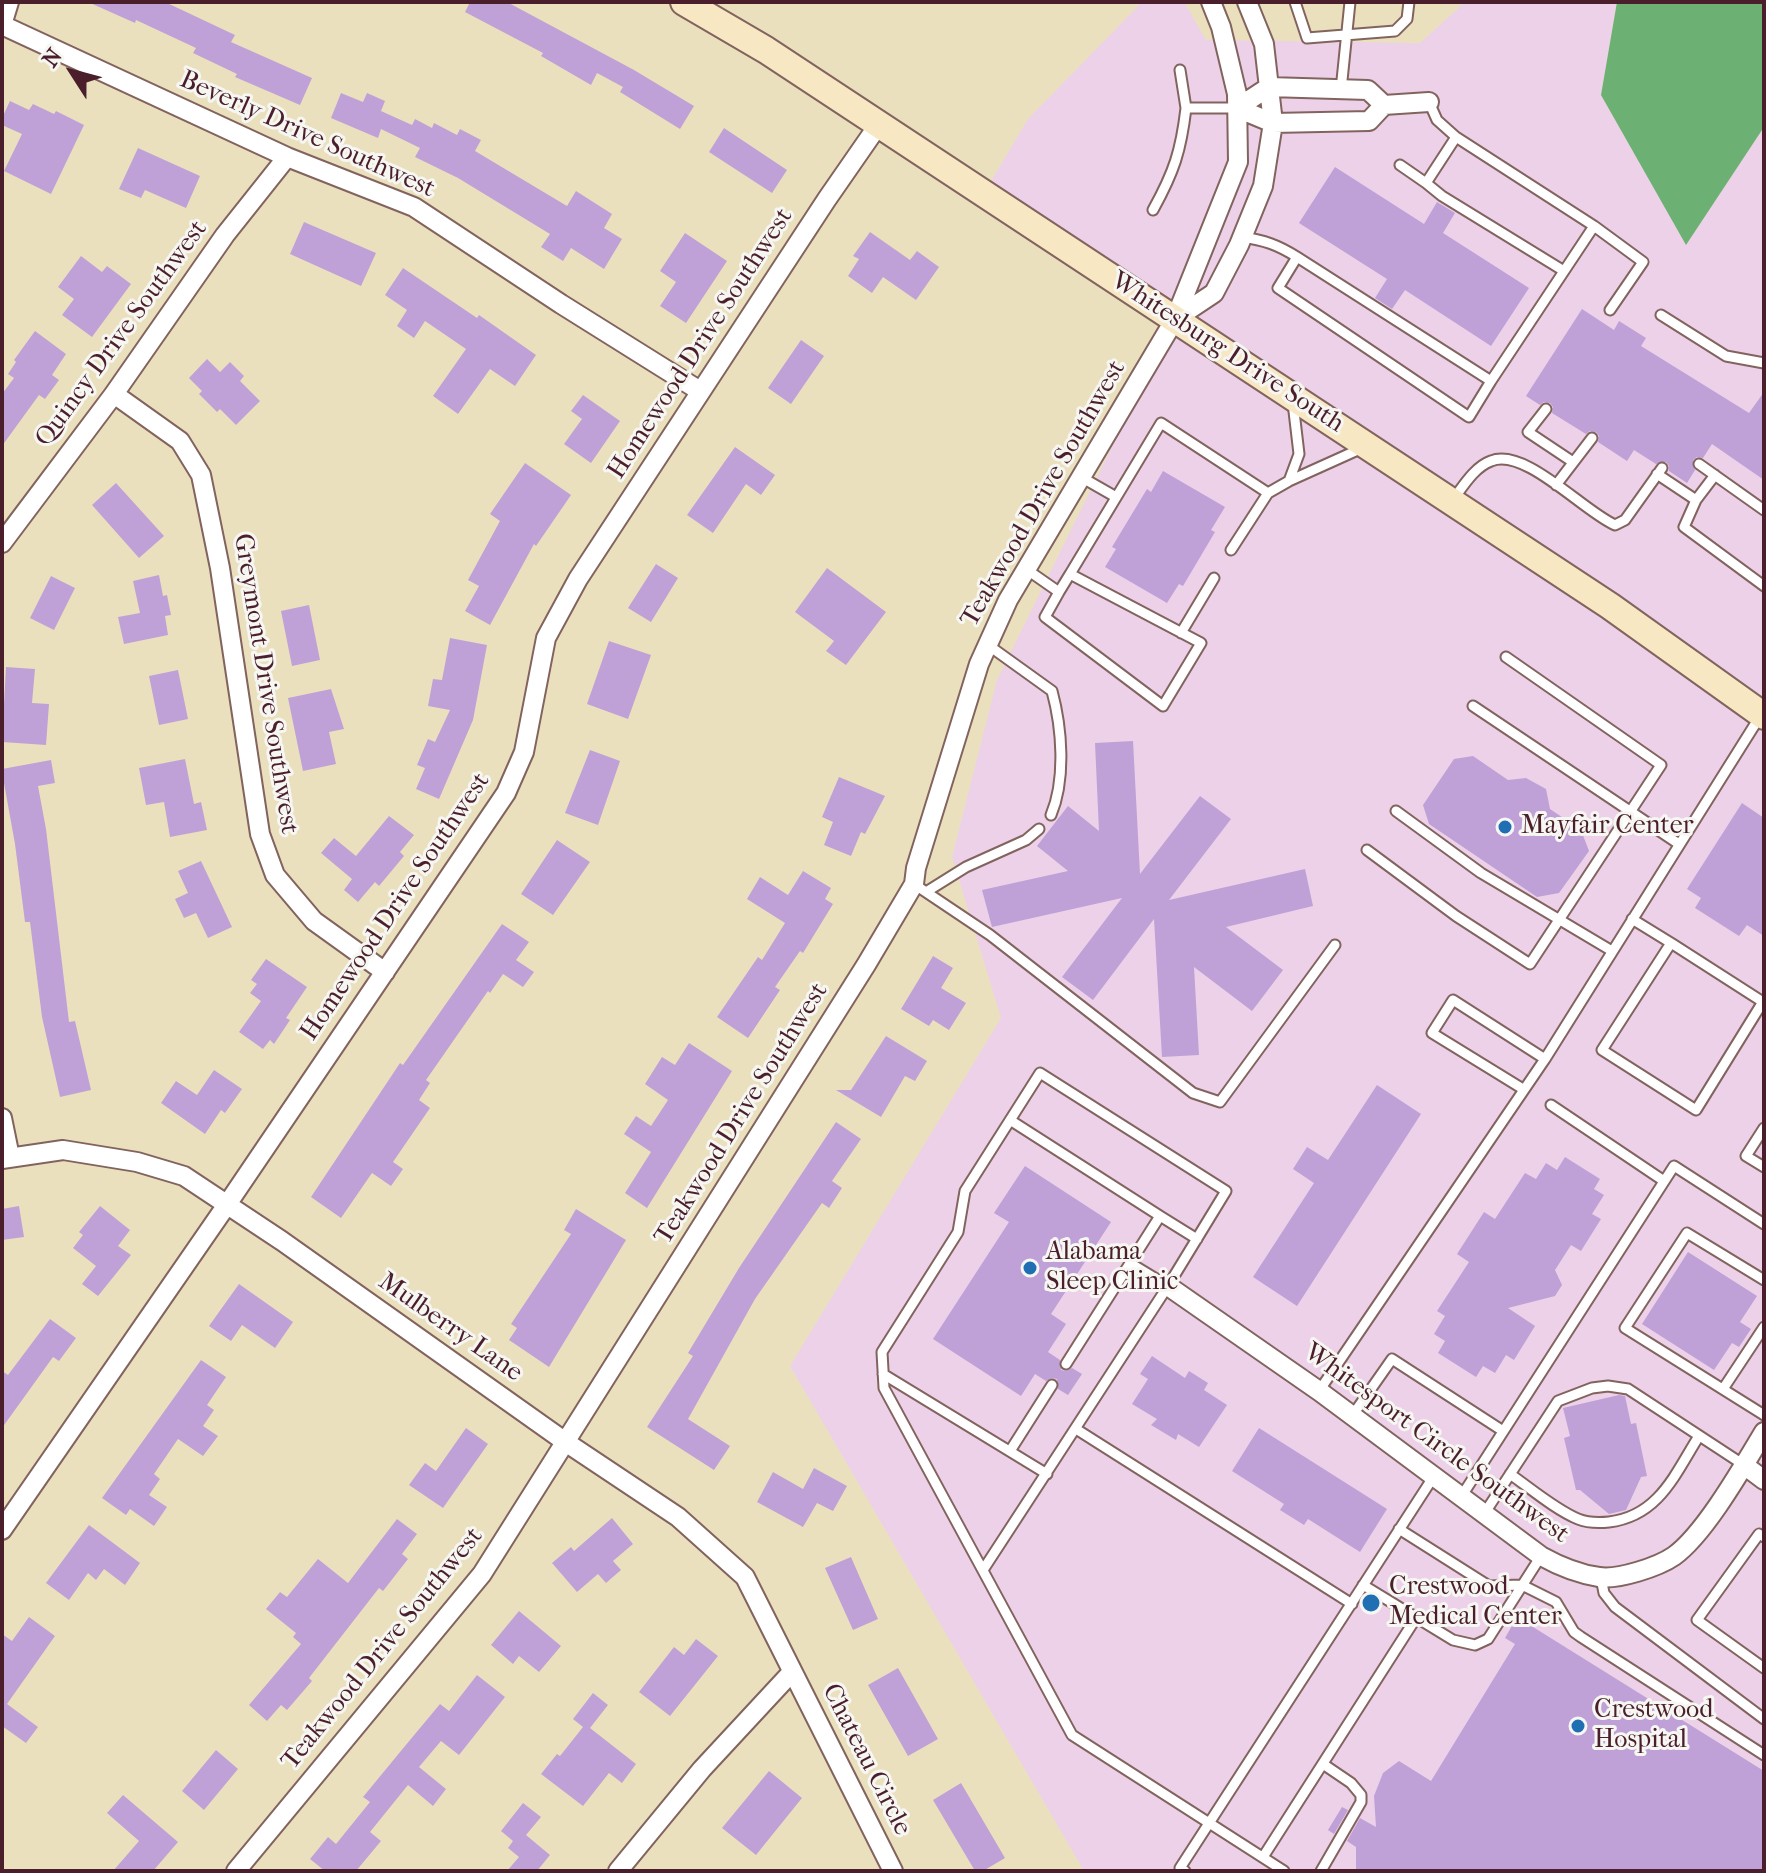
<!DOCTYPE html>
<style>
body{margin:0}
#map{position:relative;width:1766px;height:1873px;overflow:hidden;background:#ebe0be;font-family:"IM FELL French Canon",serif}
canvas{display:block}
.frame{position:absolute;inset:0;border:4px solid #4a1f2b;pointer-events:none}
.north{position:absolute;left:32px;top:32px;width:80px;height:80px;-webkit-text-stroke:6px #f6f6f2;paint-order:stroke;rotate:306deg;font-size:22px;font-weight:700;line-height:32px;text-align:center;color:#4a1f2b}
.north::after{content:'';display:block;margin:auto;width:28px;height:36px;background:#4a1f2b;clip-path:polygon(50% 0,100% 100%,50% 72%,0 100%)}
</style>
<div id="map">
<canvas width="1766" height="1873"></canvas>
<div class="frame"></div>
<div class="north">N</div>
</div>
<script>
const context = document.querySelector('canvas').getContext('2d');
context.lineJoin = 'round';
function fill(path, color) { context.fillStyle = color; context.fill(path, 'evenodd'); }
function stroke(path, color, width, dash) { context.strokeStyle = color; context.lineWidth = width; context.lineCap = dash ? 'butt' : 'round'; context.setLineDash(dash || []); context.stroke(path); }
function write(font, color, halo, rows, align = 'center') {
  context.font = font + ' "IM FELL French Canon",serif'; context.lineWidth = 6; context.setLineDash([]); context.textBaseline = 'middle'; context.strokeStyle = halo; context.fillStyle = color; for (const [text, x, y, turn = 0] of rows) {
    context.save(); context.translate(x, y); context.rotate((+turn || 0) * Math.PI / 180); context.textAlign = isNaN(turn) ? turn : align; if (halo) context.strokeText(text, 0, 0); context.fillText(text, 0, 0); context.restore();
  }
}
const built = new Path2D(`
 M1142,2H1184L1206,40L1420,43L1465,2H1617L1601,95L1686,244L1764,127V1871H1084L790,1366L1001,1018L952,857L997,680L1175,319L984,193L1028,119Z`);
const forest = new Path2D(`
 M1617,2H1764V127L1686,245L1601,95Z`);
const building = new Path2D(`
 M88,2H165L235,35L231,42L312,78L300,105L235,77L237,74L193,53L196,48L136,20L135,23Z
 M470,2H507L634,70L694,106L680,129L620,92L623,87L597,73L591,85L541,56L543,53L465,12Z
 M341,93L363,102L367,93L385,101L381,111L412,125L415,119L432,128L434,123L457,135L460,129L481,140L475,151L567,206L576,191L612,214L604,228L622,239L604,269L571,248L563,261L541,247L550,234L458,178L415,157L420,148L381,129L378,138L331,118Z
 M10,101L29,110L33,104L54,114L56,111L84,125L51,194L4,171L22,134L2,125V118Z
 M724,128L787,170L772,193L709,152Z
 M138,148L200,176L186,208L145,190L141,198L119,189Z
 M1335,167L1424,224L1437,202L1455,213L1443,233L1529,288L1491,346L1405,290L1392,309L1375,298L1387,279L1299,223Z
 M304,222L376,253L361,286L290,254Z
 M870,232L910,260L917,251L939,267L916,300L883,277L872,293L848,276L859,259L853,256Z
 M685,233L727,261L686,323L660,306L676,282L660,271Z
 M81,256L102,272L107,266L131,284L92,337L62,315L74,299L58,287Z
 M403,268L477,318L479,315L536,355L515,386L490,369L458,414L433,396L466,349L425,321L414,338L397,326L407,310L385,295Z
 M1582,309L1614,330L1619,321L1646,338L1641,346L1749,413L1764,392V480L1712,444L1703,458L1697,457L1693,460L1695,470L1687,483L1669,471V466L1666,462L1656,464L1634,450L1627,461L1598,442L1599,436L1596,432L1590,431L1586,434L1552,413L1553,407L1550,403L1544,402L1540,405L1526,396Z
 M35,331L66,354L52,375L59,380L45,399L39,395L2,446V394L14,378L8,374L16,362L14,360Z
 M801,340L824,356L791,404L768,388Z
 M207,359L220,372L230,362L244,376L240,381L260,401L236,425L220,409L217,412L199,394L202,391L189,378Z
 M583,395L620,421L591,463L564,444L582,419L571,411Z
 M735,447L775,475L761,495L746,484L713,533L687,515Z
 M525,463L571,495L536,546L534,544L490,625L465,611L479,586L468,580L500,521L490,514Z
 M1163,471L1225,507L1211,530L1215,532L1183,586L1179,584L1167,603L1105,567L1116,549L1112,547L1147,489L1151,492Z
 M116,483L164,536L139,558L92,505Z
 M656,564L678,578L651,622L628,608Z
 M827,568L886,612L846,665L826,651L834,641L795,612Z
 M159,575L163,596L167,595L171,615L165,616L168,635L124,644L118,617L140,613L133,581Z
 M51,576L75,588L54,630L30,618Z
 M309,605L320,660L292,666L281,611Z
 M450,638L487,645L473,720L439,799L416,789L425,768L417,765L428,739L435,742L450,710L428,706L433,679L442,680Z
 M609,641L651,655L628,719L587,704Z
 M6,667L35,669L32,703L49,704L46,745L2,742Z
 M178,670L188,719L159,725L149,676Z
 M331,689L344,729L329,732L336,764L303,771L288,698Z
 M1133,741L1140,874L1200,796L1231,819L1169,900L1305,869L1313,906L1226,927L1283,970L1252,1011L1194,967L1199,1055L1162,1057L1154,919L1093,1000L1062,977L1122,898L992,927L982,890L1068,871L1037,846L1068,806L1099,831L1095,743Z
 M590,750L620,761L598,825L565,813Z
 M1473,756L1508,780L1526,778L1546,789L1550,809L1581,830L1589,851L1559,893L1537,897L1429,824L1423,805L1454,759Z
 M185,759L194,804L201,802L207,830L170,837L164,802L146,805L139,768Z
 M51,760L55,783L38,786L46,829L69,1022L75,1021L91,1090L60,1097L42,1017L30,922H25L15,844L2,772V769Z
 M839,777L885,796L865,834L861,832L851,856L824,845L833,822L822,817Z
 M1742,803L1764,818V936L1747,925L1739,936L1695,908L1701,898L1687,889Z
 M389,816L414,835L400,852L404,856L379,886L375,882L358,902L344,890L352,879L321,853L334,838L356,856Z
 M557,840L590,862L553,915L521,894Z
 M201,861L232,927L208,938L196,913L184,918L175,899L188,893L178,871Z
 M803,871L831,888L825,899L833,904L803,953L800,951L775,987L780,990L748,1038L717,1017L758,957L762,960L785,923L747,899L760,877L788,895Z
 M502,924L529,942L516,960L534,972L523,987L503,974L490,993L488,991L426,1080L430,1083L419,1100L430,1108L393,1162L403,1169L391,1186L372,1173L341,1218L311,1197L400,1063L403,1065Z
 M933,956L953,968L941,988L966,1003L949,1030L933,1020L929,1026L901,1009Z
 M266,959L307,987L286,1018L290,1020L274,1044L270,1040L263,1049L239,1032L261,1001L250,993L257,984L251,980Z
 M886,1036L927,1061L915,1081L905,1076L881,1117L836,1090H851Z
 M689,1043L732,1071L647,1208L625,1193L651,1152L624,1134L636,1116L651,1126L668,1100L645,1084L662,1057L675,1065Z
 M214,1070L242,1089L225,1113L221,1110L205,1134L161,1103L176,1081L197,1095Z
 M1377,1085L1421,1114L1297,1306L1253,1277L1314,1183L1293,1169L1307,1147L1328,1160Z
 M836,1122L861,1139L832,1181L842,1188L829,1208L822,1203L755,1299L688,1419L730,1446L714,1470L647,1427L693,1356L688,1353L739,1268Z
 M1565,1157L1600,1179L1594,1189L1604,1195L1592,1214L1601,1219L1581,1251L1571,1245L1555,1270L1562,1285L1555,1296L1508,1308L1535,1326L1514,1360L1506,1355L1495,1373L1483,1366L1476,1377L1438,1353L1445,1341L1434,1334L1445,1316L1437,1311L1469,1262L1457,1254L1484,1212L1495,1219L1525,1173L1536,1179L1546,1163L1557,1170Z
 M1025,1166L1111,1222L1051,1314L1066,1324L1048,1352L1060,1360L1061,1370L1066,1371L1072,1368L1082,1374L1068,1395L1058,1389L1057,1379L1052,1378L1046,1381L1035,1374L1021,1396L933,1339L1009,1222L994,1213Z
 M19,1206L24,1237L2,1240V1209Z
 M100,1206L130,1230L118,1246L131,1255L98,1296L82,1284L96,1266L73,1248L83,1235L79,1232Z
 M576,1209L626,1240L549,1367L509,1340L517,1328L511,1324L571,1234L564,1230Z
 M1688,1252L1757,1296L1740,1322L1751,1329L1739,1347L1732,1343L1714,1370L1642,1324Z
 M239,1284L293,1322L275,1348L242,1325L231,1341L209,1326Z
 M50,1319L76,1338L59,1361L53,1357L2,1428V1371L8,1375Z
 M1152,1356L1185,1378L1189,1371L1208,1383L1204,1390L1227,1405L1199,1447L1178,1434L1176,1440L1151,1425L1157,1419L1132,1404L1148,1379L1140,1374Z
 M201,1360L226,1377L207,1405L214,1410L203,1426L218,1436L203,1456L178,1439L154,1474L160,1479L149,1495L167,1507L154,1526L130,1509L126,1515L102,1498Z
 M1619,1395L1625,1396L1631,1424L1636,1423L1647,1476L1641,1477L1626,1510L1609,1514L1580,1490H1576L1564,1438L1570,1436L1563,1408Z
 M466,1428L488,1444L443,1508L409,1485L425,1463L436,1471Z
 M1259,1428L1387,1509L1360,1552L1308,1519L1304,1525L1280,1510L1284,1504L1232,1471Z
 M814,1468L847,1486L833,1511L817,1503L803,1527L757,1502L773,1472L803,1489Z
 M612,1518L633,1544L613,1561L621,1570L606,1583L598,1574L577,1592L552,1563L571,1547L574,1551Z
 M397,1519L417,1534L402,1554L408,1559L383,1591L379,1588L309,1678L312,1681L287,1710L281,1705L267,1721L249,1705L301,1644L293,1637L296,1633L266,1609L280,1592L287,1597L318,1559L348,1583Z
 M89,1525L140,1563L125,1585L104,1569L96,1580L88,1573L69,1600L46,1583Z
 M851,1557L878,1619L853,1630L825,1568Z
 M519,1611L561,1646L539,1672L519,1656L513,1664L491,1645Z
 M29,1617L55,1636L7,1704L38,1727L26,1743L2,1726V1634L12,1641Z
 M1517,1617L1764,1771V1871H1356V1847L1347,1841L1360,1818L1376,1827L1374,1796L1383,1773L1399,1761L1431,1781L1515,1644L1505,1638Z
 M696,1639L718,1656L670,1716L639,1692L674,1647L684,1655Z
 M898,1668L938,1739L908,1756L868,1685Z
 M477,1675L505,1697L459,1755L441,1741L419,1767L446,1789L433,1806L408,1785L370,1832L381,1841L356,1871H325L310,1859L328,1837L336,1844L370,1802L363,1797L405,1746L440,1704L449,1711Z
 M593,1693L608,1705L590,1728L636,1764L622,1783L609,1773L583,1806L541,1774L557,1754L560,1756L583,1727L573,1719Z
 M216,1750L238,1769L204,1810L182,1791Z
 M769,1771L802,1798L756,1855L722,1828Z
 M961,1783L1005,1858L983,1871H975L933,1800Z
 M123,1795L178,1842L153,1871H113L139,1841L107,1813Z
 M523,1803L541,1817L526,1835L550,1855L537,1871H507L519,1857L508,1848L513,1841L501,1831Z
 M1342,1807L1348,1810L1334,1834L1328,1830Z`);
const lane = new Path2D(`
 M1295,2L1307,38L1395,31L1407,19L1409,2
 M1180,70L1186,108
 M1341,90L1350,2
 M1429,102L1437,120L1456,137L1594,226L1491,381
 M1456,137L1426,183L1442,196L1564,271
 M1400,165L1426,183
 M1153,210C1174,172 1181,151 1186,108H1237
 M1594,226L1643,262L1610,310
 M1242,237C1264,240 1278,245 1297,257L1491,381L1469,417L1278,288L1297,257
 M1661,315L1726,356L1764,363
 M1546,409L1528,432L1573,462
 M1699,464L1764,510
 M1657,474L1696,500L1715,475
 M1081,477L1116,497
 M1289,481L1299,454L1293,403
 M1556,485L1592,438
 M1696,500L1684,527L1764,586
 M1452,501C1462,488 1474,467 1491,461C1525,447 1583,511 1615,525L1625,520L1662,468
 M1231,550L1268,493L1289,481L1360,449
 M1026,569L1059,592L1045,617L1163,706L1201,643L1070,574L1059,592
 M1070,574L1161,423L1268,493
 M1181,633L1214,578
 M988,645L1052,691C1062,728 1066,779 1051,815
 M1473,706L1679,844
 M1396,811L1481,873L1612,951
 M1367,850L1456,916L1530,964L1661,765L1506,657
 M914,884L990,935L1193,1093L1220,1102L1335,945
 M926,892L966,867L1026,840L1039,829
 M1632,919L1671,943L1602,1050L1696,1110L1764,1000
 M1671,943L1763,1002
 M1523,1089L1432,1033L1453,1000L1545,1059
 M1551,1105L1664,1181
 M1010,1120L1160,1216L1066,1364
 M1764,1128L1746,1156L1764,1167
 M1160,1216L1197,1239
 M1130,1263L1168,1286
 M1764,1280L1687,1233L1625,1328L1764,1415
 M883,1374L1047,1474
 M1723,1389L1764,1327
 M1319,1391L1545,1059L1759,718
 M1352,1416L1392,1359L1503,1431
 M1076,1429L1352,1604
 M1010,1451L1052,1385
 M1510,1474C1530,1488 1556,1510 1578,1519C1588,1523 1599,1523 1609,1522C1659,1516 1675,1474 1699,1436
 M1461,1497L1674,1166L1764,1224
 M1484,1514L1558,1401L1592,1388L1608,1386L1628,1389L1744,1465
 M1399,1529L1489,1586L1522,1585L1556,1602L1574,1632L1581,1637L1764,1755
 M1764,1537L1759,1534L1697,1620L1764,1668
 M983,1570L1168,1286L1226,1191L1040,1073L965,1191L958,1232L882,1352L884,1388L1072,1735L1284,1871
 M1601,1578L1604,1593L1615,1607L1764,1719
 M1363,1585L1453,1640L1475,1645L1488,1639L1541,1556
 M1263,1857L1416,1618
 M1185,1871L1180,1868L1434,1476
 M1321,1871L1361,1802V1795L1351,1783L1323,1764`);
const street = new Path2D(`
 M2,25L287,157L414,207L561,304L700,391
 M2,25L9,2
 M1269,87L1368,90L1384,105L1369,121L1273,123L1237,108Z
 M1384,105L1429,102
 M1175,319L1214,293L1239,245L1263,186L1273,123L1264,44L1247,2
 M114,394L180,441L201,475L220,568L260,834L275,875L314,921L385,972
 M2,543L114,394L225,235L287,157
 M2,1118L10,1157
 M2,1159L63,1150L137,1162L184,1176L282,1241L567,1443L678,1517L745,1577L893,1871
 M1168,1286L1319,1391L1541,1556C1559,1566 1578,1574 1599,1577C1618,1580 1658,1567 1674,1556C1705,1534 1744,1465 1764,1432
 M1744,1465L1764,1480
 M2,1530L226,1206L506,793L524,752L546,638L578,579L827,199L879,124
 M236,1871L482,1574L866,965L914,884L916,868L979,664L1008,600L1175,319L1238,162L1237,94L1221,27L1211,2
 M618,1871L702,1769L792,1672`);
const secondary = new Path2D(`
 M684,2L766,50L1610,606L1764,716`);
const markers = [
 [1505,827,8,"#1f6fb2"],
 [1030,1268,8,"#1f6fb2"],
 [1371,1603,10,"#1f6fb2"],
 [1578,1726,8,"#1f6fb2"]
];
const streetNames = [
 ["Beverly Drive Southwest",307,135,24],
 ["Quincy Drive Southwest",122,334,-54],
 ["Homewood Drive Southwest",701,344,-57],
 ["Whitesburg Drive South",1227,353,33],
 ["Teakwood Drive Southwest",1044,494,-60],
 ["Greymont Drive Southwest",265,684,81],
 ["Homewood Drive Southwest",396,907,-56],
 ["Teakwood Drive Southwest",742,1114,-58],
 ["Mulberry Lane",450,1328,35],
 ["Whitesport Circle Southwest",1436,1444,36],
 ["Teakwood Drive Southwest",383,1649,-51],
 ["Chateau Circle",866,1760,63]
];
const poiNames = [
 ["Mayfair Center",1521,827],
 ["Alabama",1046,1253],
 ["Sleep Clinic",1046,1283],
 ["Crestwood",1389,1588],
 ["Medical Center",1389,1618],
 ["Crestwood",1594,1711],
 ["Hospital",1594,1741]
];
fill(built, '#ecd1e9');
fill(forest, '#6db073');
fill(building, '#bfa1d7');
stroke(lane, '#82635e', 13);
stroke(street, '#82635e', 22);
stroke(secondary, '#82635e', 30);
stroke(lane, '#fff', 9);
stroke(street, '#fff', 18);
stroke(secondary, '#f8e7c3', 26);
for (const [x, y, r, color] of markers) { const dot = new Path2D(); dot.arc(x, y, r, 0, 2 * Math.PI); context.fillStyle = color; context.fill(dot); stroke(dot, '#f6f6f2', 3); }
write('26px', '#4a1f2b', '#f6f6f2', streetNames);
write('26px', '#4a1f2b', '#f6f6f2', poiNames, 'left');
</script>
